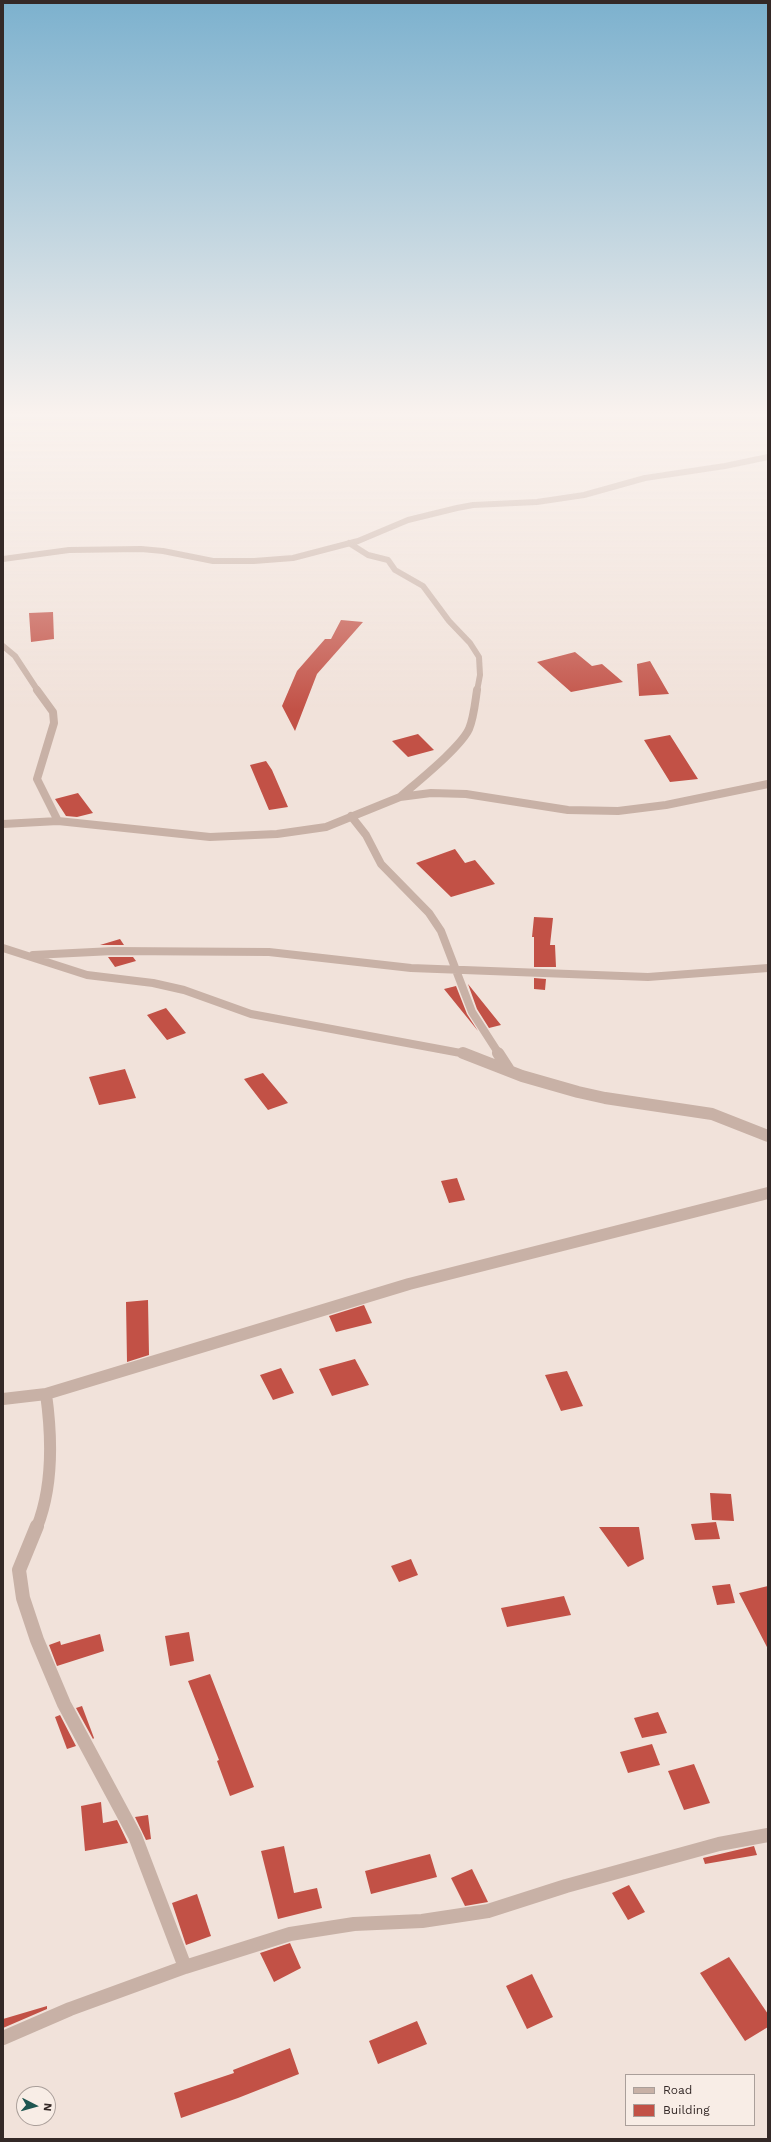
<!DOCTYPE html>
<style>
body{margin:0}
#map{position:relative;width:771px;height:2142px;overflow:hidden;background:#f1e2da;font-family:"Work Sans",sans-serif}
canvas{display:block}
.frame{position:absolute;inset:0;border:4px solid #342927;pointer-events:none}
.legend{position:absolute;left:625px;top:2074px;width:130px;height:52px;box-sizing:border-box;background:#f8ede6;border:1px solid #aa9f9a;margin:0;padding:5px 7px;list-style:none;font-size:12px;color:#342927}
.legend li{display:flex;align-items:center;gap:8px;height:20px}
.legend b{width:20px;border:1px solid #aa9f9a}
.north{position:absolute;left:16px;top:2086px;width:40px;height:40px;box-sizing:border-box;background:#f8ede6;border:1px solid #aa9f9a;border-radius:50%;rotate:96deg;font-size:11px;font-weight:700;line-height:16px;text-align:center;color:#342927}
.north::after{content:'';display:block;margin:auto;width:14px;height:18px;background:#1e5550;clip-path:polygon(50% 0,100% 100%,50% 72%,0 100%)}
</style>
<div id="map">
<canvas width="771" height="2142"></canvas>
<div class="frame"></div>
<ul class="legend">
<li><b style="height:5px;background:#c8b1a6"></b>Road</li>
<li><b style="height:11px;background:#c25146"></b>Building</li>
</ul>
<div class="north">N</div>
</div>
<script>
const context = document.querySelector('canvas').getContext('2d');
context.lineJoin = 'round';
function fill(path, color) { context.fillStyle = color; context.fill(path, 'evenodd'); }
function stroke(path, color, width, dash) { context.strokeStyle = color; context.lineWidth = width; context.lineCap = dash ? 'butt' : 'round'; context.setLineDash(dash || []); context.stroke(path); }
const building = new Path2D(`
 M53,612L54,639L31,642L29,613Z
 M341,620L363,622L317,674L295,731L282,706L297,671L325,639H331Z
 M575,652L592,666L602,664L623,682L571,692L537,662Z
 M650,661L669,694L639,696L637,664Z
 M418,734L434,750L408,757L392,741Z
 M670,735L698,779L670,782L644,740Z
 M266,761L272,770L288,807L269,810L250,765Z
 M78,793L93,813L77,817L66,816L55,799Z
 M455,849L465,863L475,860L495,884L451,897L416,863Z
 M534,917L553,918L550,945H555L556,967H534V937H532Z
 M120,939L124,945H100Z
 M108,957H133L136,961L115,967Z
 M534,978L546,979L545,990L534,989Z
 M468,984L501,1025L489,1028L477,1009Z
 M456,986L467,1014L478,1031L444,989Z
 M166,1008L186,1033L167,1040L147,1015Z
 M125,1069L136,1098L99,1105L89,1077Z
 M263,1073L288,1103L268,1110L244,1079Z
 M457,1178L465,1200L449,1203L441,1181Z
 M148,1300L149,1355L127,1362L126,1302Z
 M364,1305L372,1323L336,1332L329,1316Z
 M355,1359L369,1385L332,1396L319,1369Z
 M281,1368L294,1393L273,1400L260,1375Z
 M567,1371L583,1406L561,1411L545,1375Z
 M710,1493L731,1494L734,1521L712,1520Z
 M716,1522L720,1539L695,1540L691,1524Z
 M599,1527H639L644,1559L628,1567Z
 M411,1559L418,1575L399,1582L391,1566Z
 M730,1584L735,1603L717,1605L712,1586Z
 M768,1586V1649L739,1593Z
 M564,1596L571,1615L507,1627L501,1608Z
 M189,1632L194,1661L170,1666L165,1636Z
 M100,1634L104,1651L57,1666L49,1645L60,1641L61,1645Z
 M210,1674L254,1787L230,1796L217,1761L219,1760L188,1681Z
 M82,1706L94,1738L93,1739L76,1708Z
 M658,1712L667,1733L642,1738L634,1718Z
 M60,1715L76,1746L67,1749L55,1717Z
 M652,1744L660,1765L628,1773L620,1752Z
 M694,1764L710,1803L684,1810L668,1771Z
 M101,1802L103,1823L117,1820L128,1843L85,1851L81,1806Z
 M148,1815L151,1839L146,1840L135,1817Z
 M284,1846L294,1893L317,1888L322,1908L278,1919L261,1851Z
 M754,1846L757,1855L705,1864L703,1858Z
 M430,1854L437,1877L371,1894L365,1871Z
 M472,1869L488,1902L465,1906L451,1878Z
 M629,1885L645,1912L628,1920L612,1893Z
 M197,1894L211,1936L186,1945L172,1903Z
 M290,1943L301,1968L274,1982L260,1953Z
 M729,1957L768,2014V2027L745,2041L700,1973Z
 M532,1974L553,2017L527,2029L506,1986Z
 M47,2006V2009L3,2028V2019Z
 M417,2021L427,2044L378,2064L369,2041Z
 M290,2048L299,2074L238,2098L181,2118L174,2093L234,2073L233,2070Z`);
const streetFar3 = new Path2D(`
 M349,543L368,555L388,560L395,570L423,586L449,621L470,643L479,657L480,675L477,691
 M3,559L69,550L141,549L163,551L213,561H254L293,558L358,541L408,520L457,508L473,505L537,502L584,495L645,478L725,466L768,457
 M3,646L15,656L38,691`);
const streetFar2 = new Path2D(`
 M37,690L53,712L54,723L37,779L58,821
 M400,797C417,782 460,748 469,729C474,717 475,703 477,690
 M351,816L366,835L381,864L429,913L441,931L472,1012L499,1054
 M3,824L58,821L210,837L277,834L326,827L400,797L431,793L466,794L568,810L618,811L666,805L768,784
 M3,948L87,975L153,983L184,990L251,1014L466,1054
 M33,955L113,951L269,952L411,968L648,977L768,968`);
const streetFar1 = new Path2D(`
 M463,1053L522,1076L578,1092L605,1098L712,1114L768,1136
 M498,1053L509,1070
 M3,1399L46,1394L409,1284L768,1193
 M37,1527C53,1487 52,1437 46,1394`);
const street = new Path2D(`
 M37,1526L19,1570L23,1598L37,1640L64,1704L135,1836L185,1967
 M3,2038L70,2009L185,1967L290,1934L354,1924L422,1921L488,1911L566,1886L719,1844L768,1835`);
fill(building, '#c25146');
stroke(streetFar3, '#c8b1a6', 6);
stroke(streetFar2, '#c8b1a6', 8);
stroke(streetFar1, '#c8b1a6', 12);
stroke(street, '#c8b1a6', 14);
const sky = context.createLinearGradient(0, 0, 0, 711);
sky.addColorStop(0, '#7cb1ce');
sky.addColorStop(0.58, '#f9f2ee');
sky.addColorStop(1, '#f9f2ee00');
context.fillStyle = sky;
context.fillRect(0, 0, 771, 711);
</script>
